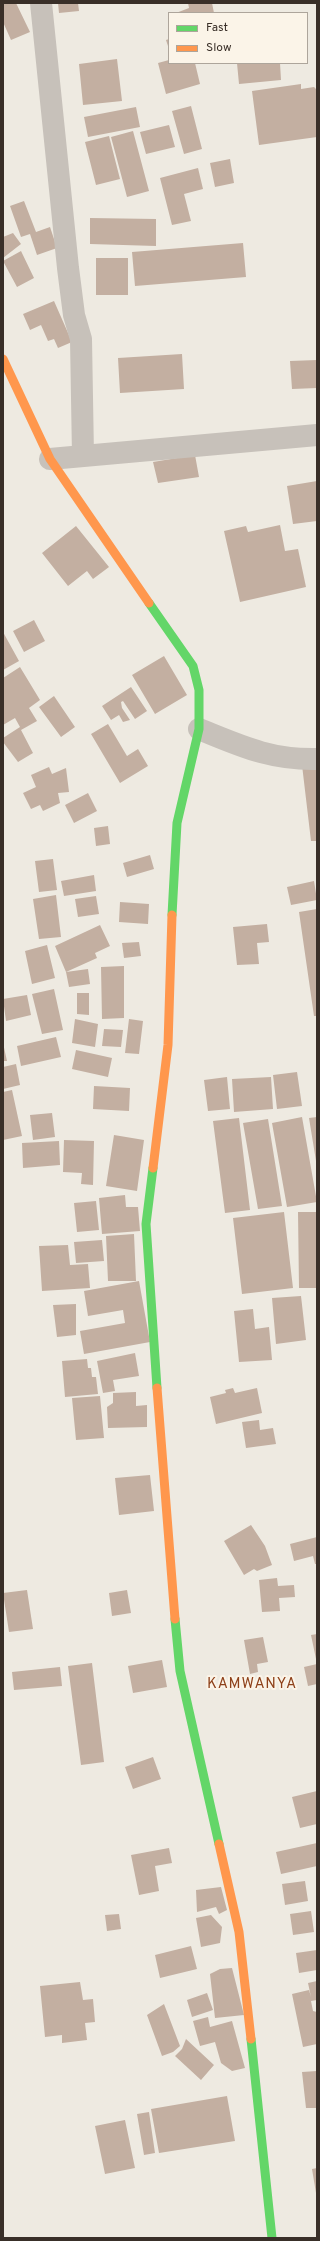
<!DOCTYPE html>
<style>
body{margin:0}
#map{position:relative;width:320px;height:2241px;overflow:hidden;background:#eeeae1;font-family:Overpass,sans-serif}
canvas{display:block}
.frame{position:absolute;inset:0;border:4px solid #392f28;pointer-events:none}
.legend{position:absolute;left:168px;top:12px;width:140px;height:52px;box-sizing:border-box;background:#fbf4e8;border:1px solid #ada59b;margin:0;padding:5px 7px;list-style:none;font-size:12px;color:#392f28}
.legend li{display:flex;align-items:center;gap:8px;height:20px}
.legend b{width:20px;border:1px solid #ada59b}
</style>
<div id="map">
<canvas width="320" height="2241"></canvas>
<div class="frame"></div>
<ul class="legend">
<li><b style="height:5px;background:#63d668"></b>Fast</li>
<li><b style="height:5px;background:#ff974d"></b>Slow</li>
</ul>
</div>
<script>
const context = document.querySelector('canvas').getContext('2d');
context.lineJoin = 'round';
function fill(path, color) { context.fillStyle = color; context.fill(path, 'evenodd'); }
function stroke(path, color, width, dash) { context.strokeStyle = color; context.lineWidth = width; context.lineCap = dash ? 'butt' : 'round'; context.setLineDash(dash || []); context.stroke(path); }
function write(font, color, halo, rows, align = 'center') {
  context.font = font + ' Overpass,sans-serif'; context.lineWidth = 4; context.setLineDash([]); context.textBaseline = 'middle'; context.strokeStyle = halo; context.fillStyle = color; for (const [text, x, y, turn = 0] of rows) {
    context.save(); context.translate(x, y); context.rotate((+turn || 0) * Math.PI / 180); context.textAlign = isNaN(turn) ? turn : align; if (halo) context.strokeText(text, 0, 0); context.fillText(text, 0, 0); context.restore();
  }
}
const building = new Path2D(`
 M3,3H16L30,32L11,40L3,22Z
 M58,3H78L79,11L59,13Z
 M188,3H212L214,13H176L189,8Z
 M169,39V49L166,40Z
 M117,59L122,101L83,105L79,64Z
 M169,60V63H195L200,84L166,94L158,63Z
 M237,63H280L281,80L239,84Z
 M301,84V89L314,87L317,90V137L259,145L252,91Z
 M191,106L202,149L184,154L172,111Z
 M136,107L140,127L88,137L84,117Z
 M169,125L175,147L146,154L140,132Z
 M133,131L149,191L127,197L111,137Z
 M109,136L120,179L96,185L85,142Z
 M230,159L234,183L215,187L210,163Z
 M198,168L203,189L184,194L191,221L172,225L160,178Z
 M24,201L36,232L50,227L57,248L37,255L30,234L21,237L10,206Z
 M90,218L156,219V246L90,244Z
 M13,233L21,244L3,258V237Z
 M243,243L246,277L135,286L132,252Z
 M21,251L34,278L17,287L3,261Z
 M96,258H128V295H96Z
 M54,301L72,342L58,348L54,339L48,341L41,325L30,330L23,314Z
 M182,354L184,389L120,393L118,358Z
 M317,360V388L292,389L290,361Z
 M195,455L199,477L158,483L153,462Z
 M317,481V521L293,524L287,486Z
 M280,525L285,551L298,549L306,587L240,602L224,531L246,526L248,532Z
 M76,526L109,567L93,579L87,571L68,586L42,553Z
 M34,620L45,641L24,652L13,631Z
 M3,632L19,661L3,670Z
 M164,656L187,695L155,714L132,675Z
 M20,667L40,700L29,708L37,721L21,730L33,753L18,762L3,742V738L20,727L15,718L3,725V678Z
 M131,687L147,711L135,719L123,701L121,702L122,708L130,720L123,722L119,715L111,720L102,706Z
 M54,696L75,727L61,737L39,707Z
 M108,724L127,756L138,749L148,766L120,783L91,734Z
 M317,764V841H311L302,765Z
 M49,767L52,774L66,768L69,792L58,793L60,803L43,811L40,805L31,809L23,793L36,787L31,775Z
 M88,793L97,811L74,823L65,805Z
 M108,826L110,844L96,846L94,828Z
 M150,855L154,869L127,877L123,863Z
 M53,859L57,890L39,892L35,861Z
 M94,875L96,891L64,896L61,881Z
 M314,881L317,900L291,905L287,887Z
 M56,895L61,937L39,939L33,899Z
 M96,896L99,914L78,917L75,899Z
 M120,902L149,904L148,924L119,922Z
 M317,909V1016H314L299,912Z
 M267,924L269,942L257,943L259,964L237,965L233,927Z
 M100,925L110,946L95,953L97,958L66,972L88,969L90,984L69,987L66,972L55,946Z
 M139,942L141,956L124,958L122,943Z
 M47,945L55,978L32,984L25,951Z
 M124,966V1018L102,1019L101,967Z
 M54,989L63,1030L42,1034L32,994Z
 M77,993H89V1015L77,1014Z
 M27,995L31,1015L6,1021L3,999Z
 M75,1019L98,1024L95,1047L72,1043Z
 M129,1019L143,1021L139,1054L125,1053Z
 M104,1029L123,1030L121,1047L102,1046Z
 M56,1037L61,1057L21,1066L17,1046Z
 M3,1043L7,1061H3Z
 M76,1050L112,1058L108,1077L72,1069Z
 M16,1064L20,1085L3,1089V1067Z
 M297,1072L302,1106L277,1109L273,1075Z
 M227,1077L230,1109L208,1111L204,1080Z
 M271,1077L273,1109L234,1112L232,1079Z
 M94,1086L130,1088L129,1111L93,1109Z
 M12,1090L22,1136L3,1140V1092Z
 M52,1113L55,1137L33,1140L30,1115Z
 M302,1117L317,1202L287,1207L272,1123Z
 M317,1117V1161H316L309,1118Z
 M239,1118L250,1210L225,1213L213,1121Z
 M268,1119L282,1206L258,1209L243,1123Z
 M114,1135L144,1140L137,1191L106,1186Z
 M64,1140L94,1141L93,1185L81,1184L82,1173L63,1172Z
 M59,1141L60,1165L23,1168L22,1143Z
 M125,1195L126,1207H138L140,1231L102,1234L99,1198Z
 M96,1201L99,1230L77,1232L74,1203Z
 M284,1212L293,1288L242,1294L233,1218Z
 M298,1212H317V1288H299Z
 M134,1234L136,1281H108L106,1236Z
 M102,1240L104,1261L76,1263L74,1242Z
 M68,1245L70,1265L88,1264L90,1288L42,1291L39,1246Z
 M139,1281L150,1342L84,1354L80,1331L125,1323L123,1310L88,1316L84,1291Z
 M301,1296L306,1340L276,1344L272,1298Z
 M76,1304V1335L57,1337L53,1305Z
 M253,1309L255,1329L269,1327L272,1360L239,1362L234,1311Z
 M135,1353L139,1376L113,1380L115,1391L103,1393L97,1361Z
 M87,1359L88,1368H91L92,1377H96L98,1394L65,1397L62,1361Z
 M233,1388L235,1393L257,1388L262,1413L216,1424L210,1397L226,1393L225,1390Z
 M136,1392V1406L147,1405V1427L108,1428L107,1407L113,1403V1393Z
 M100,1396L104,1438L76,1440L72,1398Z
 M259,1420L260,1430L273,1428L276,1444L246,1448L242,1422Z
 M150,1475L154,1511L119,1515L115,1478Z
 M251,1525L265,1546L272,1565L257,1571L254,1569L244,1575L224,1541Z
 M317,1537V1564H315L313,1556L294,1561L290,1544Z
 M277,1578L278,1586L294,1585L295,1597L279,1598L280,1611L262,1612L259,1580Z
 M27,1590L33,1629L9,1632L3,1593Z
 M127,1590L131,1613L112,1616L109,1593Z
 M317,1634V1659H316L311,1635Z
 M263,1637L268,1662L257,1664L258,1672L250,1674L244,1640Z
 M162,1660L167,1687L133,1693L128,1666Z
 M92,1663L104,1762L81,1765L68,1666Z
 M317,1664V1684L308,1686L304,1667Z
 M60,1667L62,1686L14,1690L12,1672Z
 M153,1757L161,1779L133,1789L125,1767Z
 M317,1791V1824L300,1828L292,1797Z
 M317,1843V1866L281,1874L276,1852Z
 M169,1848L172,1863L155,1866L159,1891L139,1895L131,1855Z
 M305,1881L308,1901L285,1905L282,1884Z
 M221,1887L227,1910L219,1914L216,1907L197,1912L196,1890Z
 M311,1911L314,1932L293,1935L290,1914Z
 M119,1914L121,1929L107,1931L105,1915Z
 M211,1915L222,1927L220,1943L201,1947L196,1918Z
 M191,1946L197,1969L160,1978L155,1955Z
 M317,1950V1970L299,1973L296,1953Z
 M232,1968L244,2015L215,2018L210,1974L220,1969Z
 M317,1981V2000L311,2001L313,2011L317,2012V2044L303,2047L292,1994L309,1990L311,1997L308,1983Z
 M80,1982L83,2000L93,1999L95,2022L85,2023L87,2040L62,2043V2035L45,2037L40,1986Z
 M207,1993L213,2010L192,2017L187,2000Z
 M164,2004L180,2046L173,2052L162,2056L147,2015Z
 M208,2017L210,2027L232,2021L245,2068L232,2071L221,2063L215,2042L200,2046L193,2021Z
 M186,2039L214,2065L201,2080L175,2056L182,2049Z
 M317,2071V2108H306L302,2072Z
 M227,2096L235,2141L159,2153L151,2109Z
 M149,2112L155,2153L144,2155L137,2114Z
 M125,2120L135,2168L105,2174L95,2126Z
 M317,2168V2193H316L312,2169Z`);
const street = new Path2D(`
 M41,3L68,268L74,315L81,339L83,456
 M50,459L317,435
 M199,729C241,746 270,760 317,759`);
const fast = new Path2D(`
 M149,603L193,666L199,690V729L177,823L172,915
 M153,1168L146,1224L157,1388
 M175,1619L180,1671L219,1844
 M251,2039L272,2238`);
const slow = new Path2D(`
 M3,359L50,459L149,603
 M153,1168L168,1045L172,915
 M157,1388L175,1619
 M219,1844L239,1932L251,2039`);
const neighbourhoodNames = [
 ["KAMWANYA",252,1685]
];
fill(building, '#c3afa1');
stroke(street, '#c7c1ba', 22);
stroke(fast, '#63d668', 9);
stroke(slow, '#ff974d', 9);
context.letterSpacing = '1px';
write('15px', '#8e411a', '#fbf4e8', neighbourhoodNames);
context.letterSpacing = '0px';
</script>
